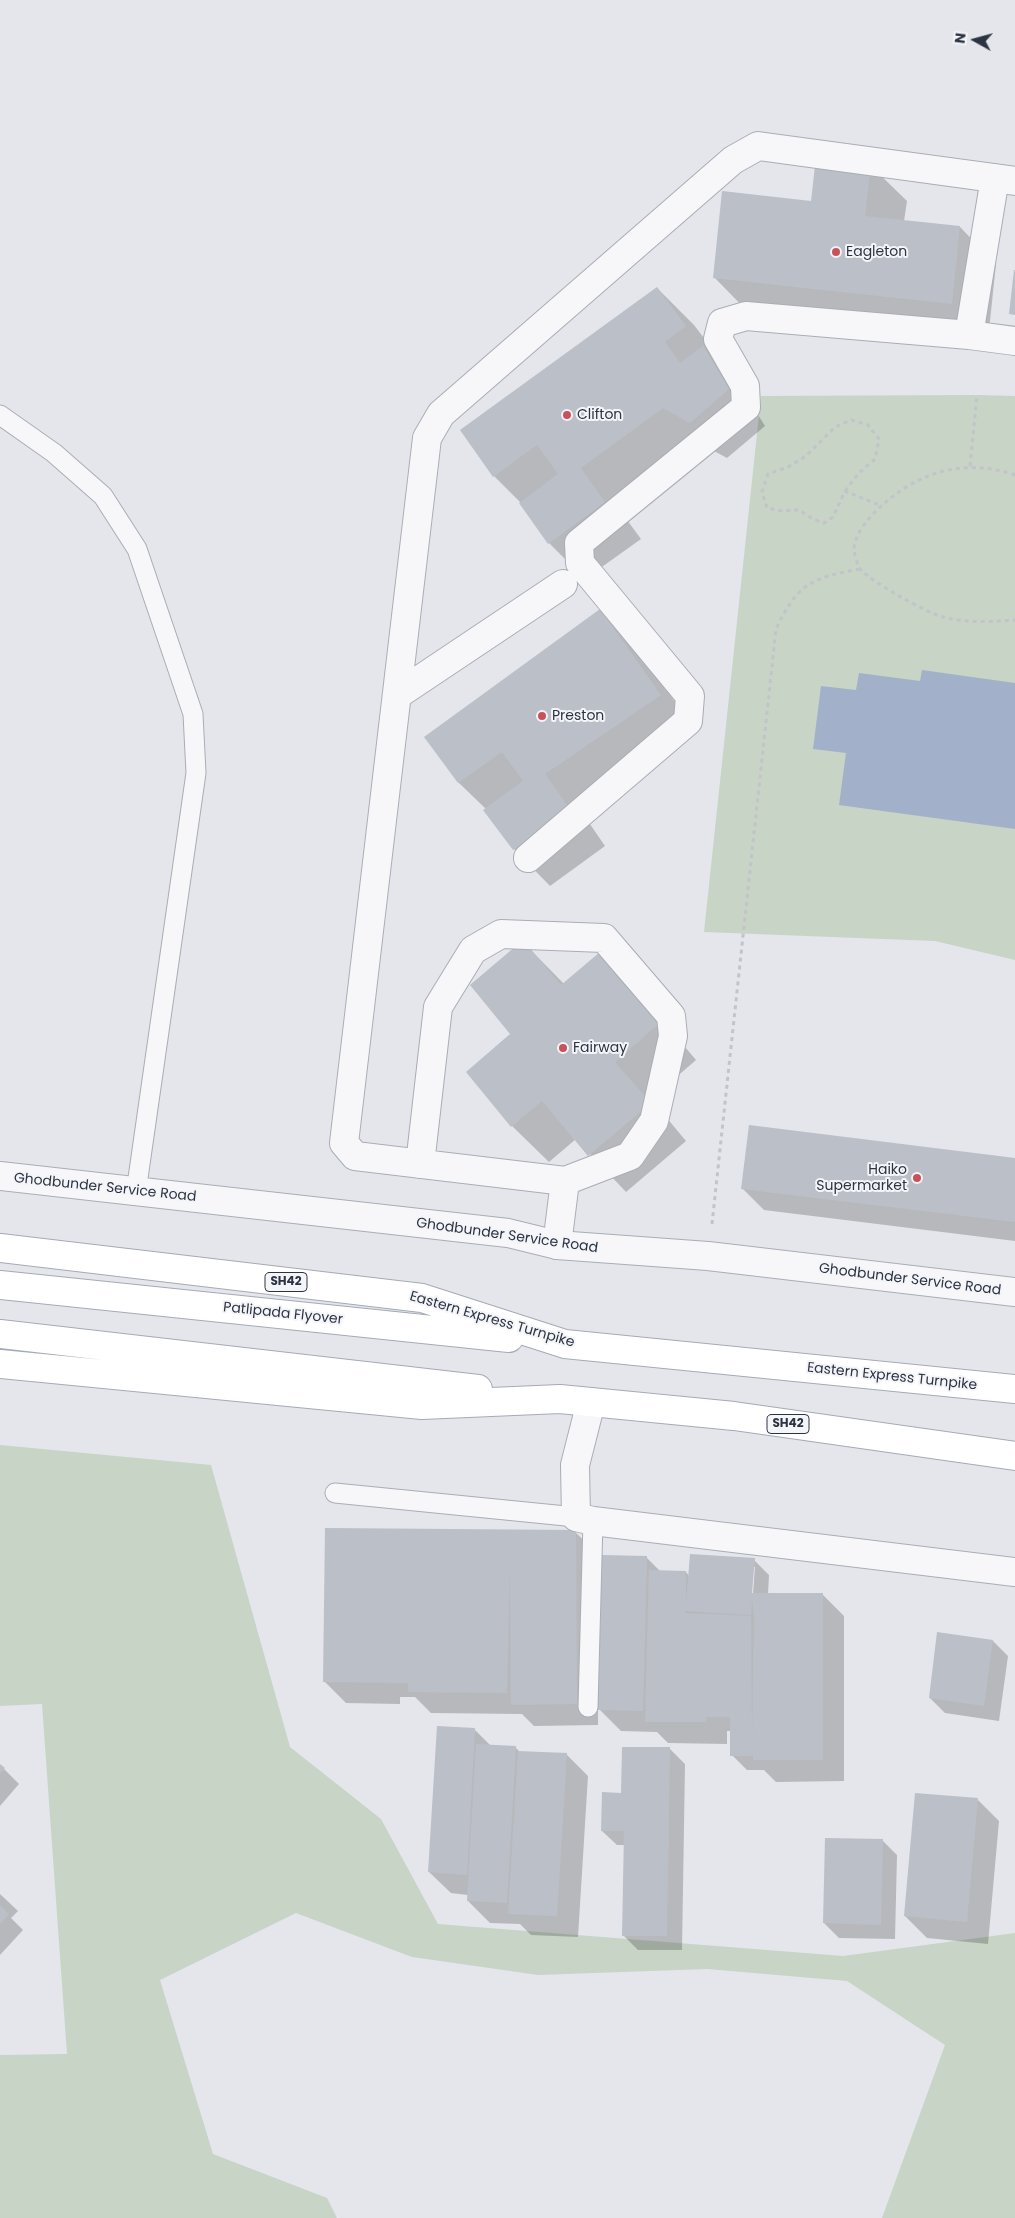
<!DOCTYPE html>
<style>
body{margin:0}
#map{position:relative;width:1015px;height:2218px;overflow:hidden;background:#e4e6eb;font-family:Poppins,sans-serif}
canvas{display:block}
.north{position:absolute;left:950px;top:15px;width:50px;height:50px;-webkit-text-stroke:4px #f4f5f8;paint-order:stroke;rotate:277deg;font-size:14px;font-weight:700;line-height:20px;text-align:center;color:#2c3343}
.north::after{content:'';display:block;margin:auto;width:18px;height:22px;background:#2c3343;clip-path:polygon(50% 0,100% 100%,50% 72%,0 100%)}
</style>
<div id="map">
<canvas width="1015" height="2218"></canvas>
<div class="north">N</div>
</div>
<script>
const context = document.querySelector('canvas').getContext('2d');
context.lineJoin = 'round';
function fill(path, color) { context.fillStyle = color; context.fill(path, 'evenodd'); }
function stroke(path, color, width, dash) { context.strokeStyle = color; context.lineWidth = width; context.lineCap = dash ? 'butt' : 'round'; context.setLineDash(dash || []); context.stroke(path); }
function write(font, color, halo, rows, align = 'center') {
  context.font = font + ' Poppins,sans-serif'; context.lineWidth = 4; context.setLineDash([]); context.textBaseline = 'middle'; context.strokeStyle = halo; context.fillStyle = color; for (const [text, x, y, turn = 0] of rows) {
    context.save(); context.translate(x, y); context.rotate((+turn || 0) * Math.PI / 180); context.textAlign = isNaN(turn) ? turn : align; if (halo) context.strokeText(text, 0, 0); context.fillText(text, 0, 0); context.restore();
  }
}
const green = new Path2D(`
 M977,395L1015,396V960L935,941L704,932L761,396Z
 M0,1445L211,1465L290,1747L381,1819L438,1924L843,1956L1015,1933V2218H882L945,2045L847,1981L707,1969L538,1975L412,1957L296,1913L160,1980L213,2154L327,2198L337,2218H0V2055L67,2054L42,1704L0,1706Z`);
const water = new Path2D(`
 M922,670L1015,683V829L839,805L846,753L813,749L821,686L856,690L859,673L920,681Z`);
const shadow = new Path2D(`
 M870,165L907,201L904,221L960,227L996,264L988,340L750,314L714,277L812,202Z
 M657,288L694,325L739,384L765,426L727,458L701,444L616,505L641,539L585,579L549,543L521,503L494,476L461,431Z
 M600,610L637,647L696,732L581,811L605,846L550,886L514,849L486,809L459,783L426,737Z
 M523,942L564,984L637,990L696,1060L651,1099L686,1141L626,1192L576,1139L549,1162L512,1126V1034Z
 M1015,1159V1241L764,1210L743,1189Z
 M327,1530L575,1532L597,1553L598,1684H600L646,1557L661,1572H686L689,1576L754,1560L769,1575L768,1594H822L844,1616V1781L776,1782L764,1770H747L732,1755L731,1731H727V1744L668,1743L657,1732L621,1731L598,1708V1725L534,1726L522,1714L431,1713L415,1697H400V1704L346,1703L324,1681ZM753,1567H755L753,1594H751Z
 M938,1634L993,1641L1008,1656L999,1721L945,1713L930,1698Z
 M475,1730L491,1746L515,1747L521,1753L566,1754L588,1776L578,1937L531,1935L520,1924L490,1923L468,1901V1895L451,1893L429,1872Z
 M670,1749L685,1764L682,1950H638L623,1935L625,1845H617L602,1831Z
 M0,1765L19,1784L0,1806Z
 M978,1800L999,1821L988,1944L927,1938L905,1916Z
 M882,1840L897,1855L895,1939L839,1938L824,1923Z
 M0,1894L18,1911L11,1918L23,1930L0,1955Z`);
const building = new Path2D(`
 M816,157L871,163L865,216L960,226L952,304L713,278L722,191L811,201Z
 M1014,270H1015V315L1009,314Z
 M657,287L686,326L665,342L680,363L703,346L729,389L690,423L663,408L581,468L605,502L548,544L519,503L558,474L537,445L493,477L460,430Z
 M600,609L661,695L545,774L570,809L513,850L483,810L523,781L502,752L458,783L424,737Z
 M523,940L561,985L600,952L660,1023L615,1062L651,1103L588,1156L542,1101L511,1127L466,1072L510,1034L470,985Z
 M749,1125L1015,1158V1222L741,1189Z
 M325,1528L576,1530L577,1704L511,1705L510,1564L507,1693L408,1692V1683L323,1682Z
 M690,1554L755,1558L752,1593H823V1760H753V1756H730V1717H706V1722H645L649,1570L686,1571V1604ZM752,1598L754,1616L752,1742L751,1616L685,1613V1611L751,1615Z
 M602,1555L647,1556L643,1711L598,1710Z
 M937,1632L993,1640L984,1706L929,1698Z
 M437,1726L475,1728L467,1875L428,1872Z
 M476,1744L516,1746L507,1903L467,1901Z
 M622,1747H670L667,1936H622L624,1831H601L602,1792L621,1793Z
 M518,1751L567,1753L557,1916L508,1914Z
 M0,1764L5,1768L0,1774Z
 M915,1793L978,1798L967,1922L904,1916Z
 M825,1838L883,1839L881,1925L823,1923Z
 M0,1905L9,1914L0,1924Z`);
const path = new Path2D(`
 M970,466L977,395
 M1015,475C963,457 915,473 877,510C867,520 855,534 854,549C854,553 858,567 861,570C872,582 927,613 943,617C965,623 993,622 1015,620
 M845,491L859,473L875,459L879,439L868,425L851,420L835,427L806,456L788,467L768,474L762,492L767,508L782,511L799,510L813,519L824,523L833,517L845,491L882,506
 M712,1224L776,629C798,583 811,578 860,569`);
const service = new Path2D(`
 M0,415L54,453L103,496L137,549L193,714L196,773L136,1192
 M335,1493L576,1517
 M588,1707L593,1521`);
const minor = new Path2D(`
 M969,335L1015,341
 M397,695L563,584
 M528,858L688,721L690,696L580,563L579,543L746,407L745,386L718,339L722,323L746,316L969,335L995,178
 M420,1164L438,1007L473,950L501,934L604,938L671,1016L673,1036L654,1121L630,1156L565,1181
 M557,1245L565,1181L355,1156L344,1143L427,438L441,414L733,160L758,146L1015,181`);
const tertiary = new Path2D(`
 M0,1176L508,1233L557,1245L708,1256L1015,1292
 M591,1402L575,1465L576,1517L593,1521L1015,1572`);
const primary = new Path2D(`
 M0,1248L422,1298L565,1344L1015,1389
 M0,1285L509,1338
 M0,1334L478,1389
 M0,1364L422,1405L560,1399L734,1416L1015,1456`);
const markers = [
 [836,252,5,"#c85259"],
 [567,415,5,"#c85259"],
 [542,716,5,"#c85259"],
 [563,1048,5,"#c85259"],
 [917,1178,5,"#c85259"]
];
const shields = [
 [286,1282,42],
 [788,1424,42]
];
const shieldNames = [
 ["SH42",286,1282],
 ["SH42",788,1424]
];
const poiNames = [
 ["Eagleton",846,252],
 ["Clifton",577,415],
 ["Preston",552,716],
 ["Fairway",573,1048],
 ["Haiko",907,1170,"right"],
 ["Supermarket",907,1186,"right"]
];
const streetNames = [
 ["Ghodbunder Service Road",105,1188,6],
 ["Ghodbunder Service Road",507,1236,8],
 ["Ghodbunder Service Road",910,1280,7],
 ["Patlipada Flyover",283,1314,6],
 ["Eastern Express Turnpike",492,1320,16],
 ["Eastern Express Turnpike",892,1377,6]
];
fill(green, '#c8d4c6');
fill(water, '#a2b1c9');
fill(shadow, '#0003');
fill(building, '#bbbfc8');
stroke(service, '#a9adb5', 21);
stroke(minor, '#a9adb5', 30);
stroke(tertiary, '#a9adb5', 30);
stroke(primary, '#a4aab6', 30);
stroke(path, '#c2c4ca', 3, [4, 4]);
stroke(service, '#f7f7f9', 19);
stroke(minor, '#f7f7f9', 28);
stroke(tertiary, '#f7f7f9', 28);
stroke(primary, '#fff', 28);
for (const [x, y, r, color] of markers) { const dot = new Path2D(); dot.arc(x, y, r, 0, 2 * Math.PI); context.fillStyle = color; context.fill(dot); stroke(dot, '#f4f5f8', 2); }
for (const [x, y, w] of shields) { const box = new Path2D(); box.roundRect(x - w / 2, y - 9.5, w, 19, 4); context.fillStyle = '#f4f5f8'; context.fill(box); stroke(box, '#2c3343', 1); }
write('bold 12px', '#2c3343', null, shieldNames);
write('14px', '#2c3343', '#f4f5f8', poiNames, 'left');
write('14px', '#2c3343', '#f4f5f8', streetNames);
</script>
